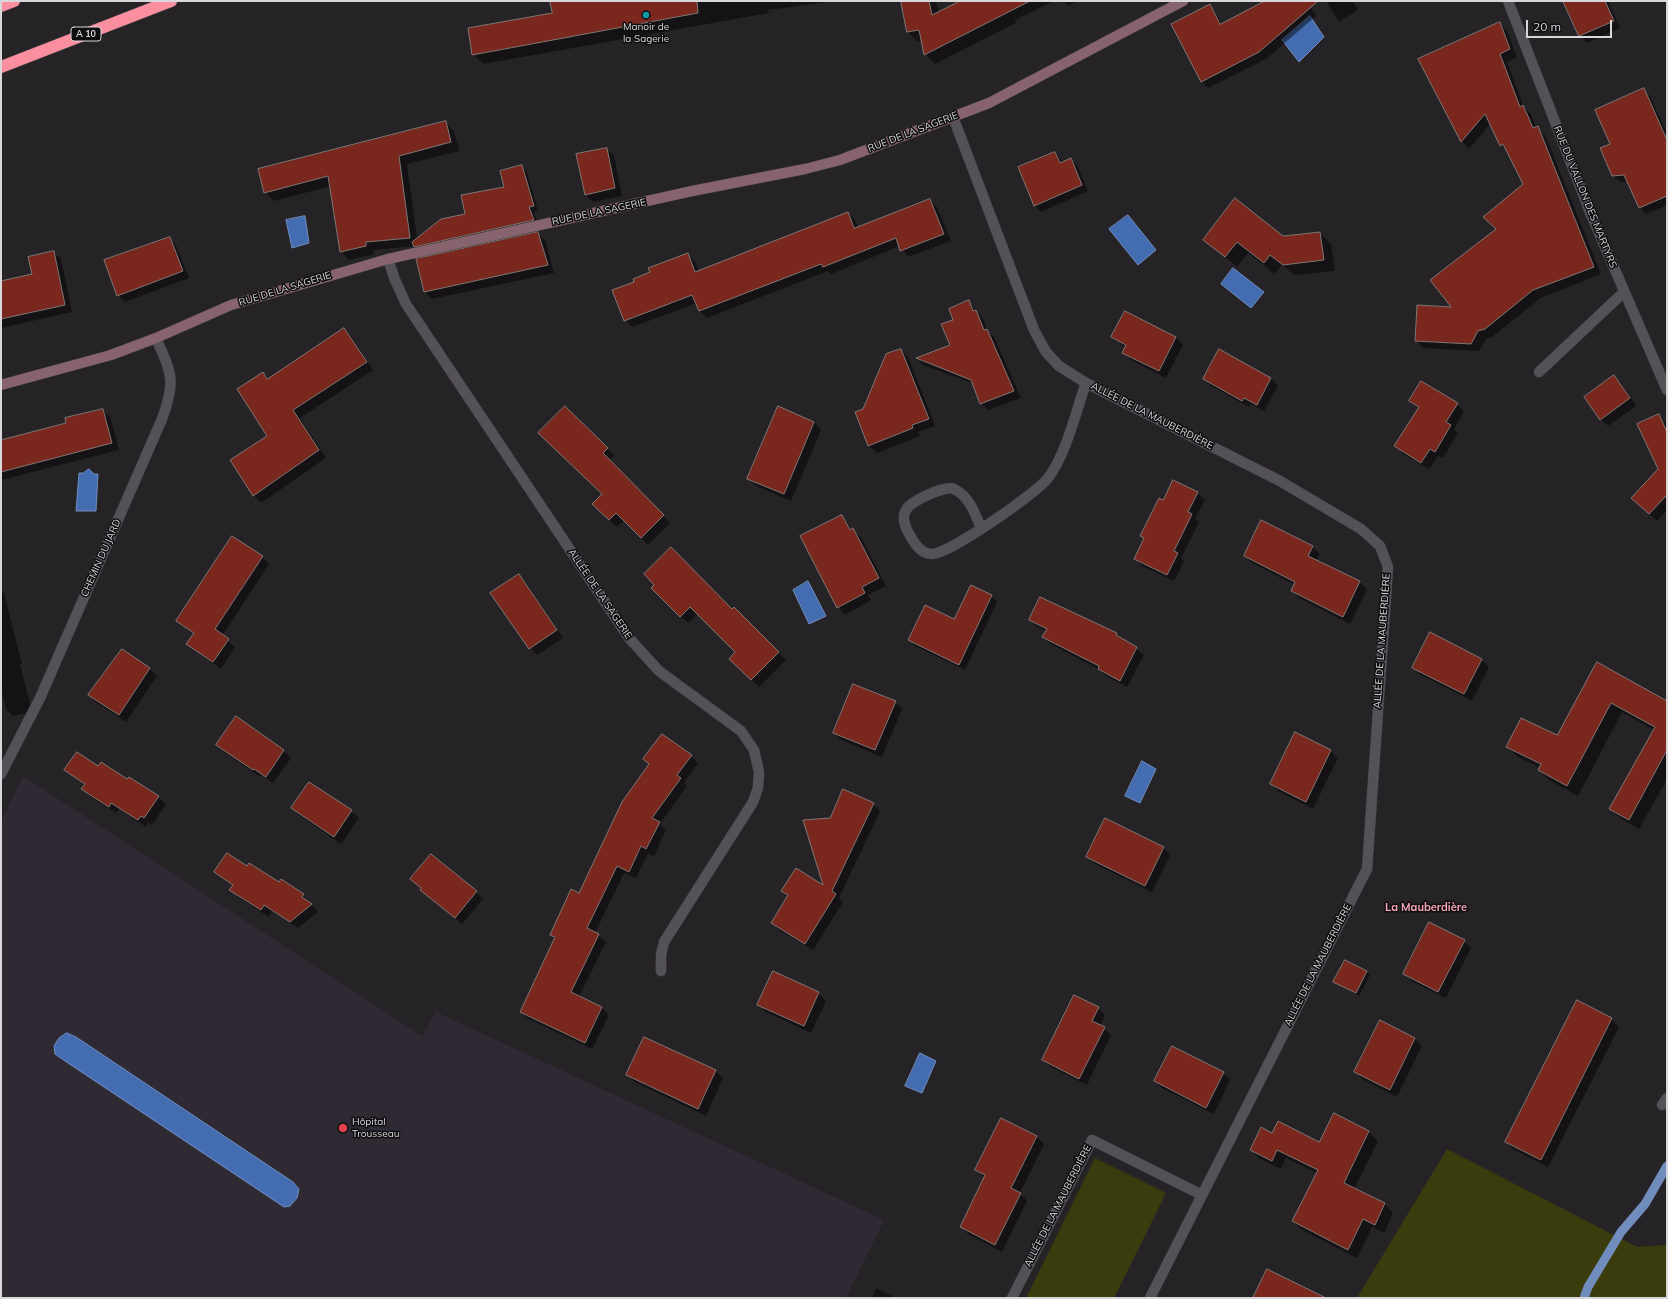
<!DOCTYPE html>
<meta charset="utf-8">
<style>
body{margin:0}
#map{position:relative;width:1668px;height:1299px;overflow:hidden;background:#262327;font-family:Mulish,sans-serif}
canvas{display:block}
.frame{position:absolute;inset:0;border:2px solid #d9d7da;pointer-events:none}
.scale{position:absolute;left:1526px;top:20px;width:86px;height:18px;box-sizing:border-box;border:2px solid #d9d7da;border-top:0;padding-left:5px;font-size:12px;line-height:14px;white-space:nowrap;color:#d9d7da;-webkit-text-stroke:3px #0e0d0f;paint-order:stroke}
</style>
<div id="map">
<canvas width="1668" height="1299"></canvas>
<div class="frame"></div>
<div class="scale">20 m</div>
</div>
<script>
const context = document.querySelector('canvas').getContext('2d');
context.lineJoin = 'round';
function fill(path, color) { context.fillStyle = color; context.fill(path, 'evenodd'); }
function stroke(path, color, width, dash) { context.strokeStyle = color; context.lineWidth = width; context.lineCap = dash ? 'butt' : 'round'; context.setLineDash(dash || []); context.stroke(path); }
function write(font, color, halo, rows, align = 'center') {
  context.font = font + ' Mulish,sans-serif'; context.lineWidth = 3; context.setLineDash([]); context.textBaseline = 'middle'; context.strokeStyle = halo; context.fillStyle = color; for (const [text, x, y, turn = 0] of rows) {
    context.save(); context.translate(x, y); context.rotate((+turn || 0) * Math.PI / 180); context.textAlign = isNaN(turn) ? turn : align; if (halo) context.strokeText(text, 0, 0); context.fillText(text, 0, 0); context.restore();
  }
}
const built = new Path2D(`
 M23,776L422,1036L436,1012L884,1220L846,1298H1V822Z`);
const green = new Path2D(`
 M1447,1149L1637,1247L1667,1245V1298H1357Z
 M1095,1158L1166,1193L1114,1298H1030L1027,1296Z`);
const water = new Path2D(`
 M1310,16L1324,37L1299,62L1282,40Z
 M1128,215L1156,250L1138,265L1109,229Z
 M305,216L309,243L292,248L286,220Z
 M1233,268L1264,292L1251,308L1221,284Z
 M89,469L94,474H98L96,511H76L79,473H83Z
 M808,581L826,616L809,624L793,590Z
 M1142,761L1156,769L1140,803L1125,796Z
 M67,1033L76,1037L293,1182L299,1189L297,1198L290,1206L284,1207L62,1059L55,1054L54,1046L59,1038Z
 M920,1053L936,1061L922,1093L905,1086Z`);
const shadow = new Path2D(`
 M551,1H836L768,10L769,13L483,64L473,54L553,14Z
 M902,1H936L939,13L963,1H1054L1015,20L1016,23L935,64L925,54L923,41L918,42L908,32Z
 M1064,1H1077L1068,6Z
 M1268,1H1307L1279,34V36L1311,8L1316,16L1266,59L1208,88L1201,81L1209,6L1216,13L1222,24Z
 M1326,1H1353L1358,10L1339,22Z
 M1564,1H1608L1620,28L1587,43L1580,35Z
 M1500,24L1507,31L1517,57L1507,62L1524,107L1531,114L1536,128L1545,135L1601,274L1541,298L1492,337L1486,339L1479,351L1423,348L1416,340L1454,308L1524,184L1508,152L1501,145L1491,123L1469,149L1462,141L1419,60Z
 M1643,90L1650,96L1667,134V205L1646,214L1640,208L1628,181L1620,182L1613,175L1611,144Z
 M445,122L454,131L459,151L407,164L417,239L466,215L505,187L521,166L527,172L538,211L534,212L538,225L420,251L415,246L373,250L374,254L349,260L341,251L331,186L274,201L265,192Z
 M607,149L614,156L622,196L593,202L585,195Z
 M1055,153L1063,162L1071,159L1078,166L1088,191L1041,212L1034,205Z
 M930,200L937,207L951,241L908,257L900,246L831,274L828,271L707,318L700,311L697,303L632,327L625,320L636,283L687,254L695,261L699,272L848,213L855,220L858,228Z
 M538,233L545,240L554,273L432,299L425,292L418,260Z
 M1320,233L1331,244L1335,271L1295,275L1282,265L1275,274L1248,253L1237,267L1205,240L1283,237Z
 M169,238L176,245L189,278L125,302L118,295Z
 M53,252L61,259L72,312L1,328V282L33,275Z
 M968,302L983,318L988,331L994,337L1021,398L988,410L981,403L974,384L923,365L917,359L951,346L954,320Z
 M344,329L351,336L373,370L300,418L326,458L261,503L254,496L231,460L268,436L263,373L269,379Z
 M1113,337H1176L1183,345L1166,378L1131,360L1124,353L1126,348Z
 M901,350L908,357L935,426L918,432L920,436L877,453L869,446L856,412L864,409Z
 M1220,350L1271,378L1278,386L1264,411L1251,404L1249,407L1211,386L1204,379Z
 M1614,377L1622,384L1636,406L1608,426L1601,419Z
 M1410,401L1457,404L1464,412L1454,429L1458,433L1443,458L1438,456L1429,469L1403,454L1396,446L1419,409Z
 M565,407L614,455L609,461L670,523L648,545L624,520L617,527L593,504L603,494Z
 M103,410L110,417L119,450L1,480V441L67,424Z
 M1659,415L1667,425V510L1657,521L1640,505L1659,469Z
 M814,422L821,430L791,501L756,486L749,479Z
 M1197,493L1205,500L1195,519L1199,522L1181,558L1184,561L1174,581L1142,566L1135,559L1163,501Z
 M842,516L852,530L861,537L886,586L868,595L871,600L845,615L838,607Z
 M1262,522L1313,547L1320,554L1316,561L1360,582L1367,589L1350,624L1299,598L1292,591L1295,585L1252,563L1245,556Z
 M262,557L269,564L222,636L235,647L221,669L188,644L194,634L177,621Z
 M519,575L526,582L563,638L537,655L520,636L492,593Z
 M653,588L732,610L734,608L786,660L759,687L730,659L736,652L698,614L688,623Z
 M1,590L4,593L22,664H20L32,712L13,716L6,709L1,689Z
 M991,596L997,602L965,670L915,646L909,639L955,620Z
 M1041,598L1117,634L1144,655L1127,687L1106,676L1098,669L1051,644L1043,637L1046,631L1037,627L1030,619Z
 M122,650L150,669L157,676L126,722L96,702L89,695Z
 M1481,660L1489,667L1472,701L1421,675L1414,668Z
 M1597,663L1667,702V779L1639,829L1621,819L1610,809L1654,730L1622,712L1578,796L1549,780L1539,770L1540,768L1518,757L1507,746L1557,737Z
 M895,702L902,709L882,757L841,740L834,733Z
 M236,717L284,751L291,758L273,783L262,775L260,777L225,752L217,745Z
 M1296,734L1331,751L1338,758L1313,809L1278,791L1271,784Z
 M691,756L698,763L684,783L687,786L660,824L666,830L654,856L648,853L636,878L624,873L595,933L606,942L579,997L601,1007L609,1015L592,1049L529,1019L521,1012L555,939L551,934L580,895Z
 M98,767L128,781L129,778L158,797L166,804L152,825L148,822L146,827L119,809L116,813L90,796L83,789L85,785L66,770Z
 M309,783L351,811L359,818L341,844L299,815L292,808Z
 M873,804L880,811L839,898L843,902L813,950L779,930L772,923L788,897L782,891L825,887L830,819Z
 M1163,847L1170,855L1152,892L1095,864L1087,857Z
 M247,867L303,895L318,912L298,928L272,911L269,917L238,897L231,889L233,886L215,872Z
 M421,890L476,892L483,899L462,924Z
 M1464,941L1471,948L1446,998L1411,981L1404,973Z
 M1366,972L1370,975L1359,996L1334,982Z
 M818,993L826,1001L811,1033L766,1012L759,1005Z
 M1098,1008L1105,1015L1100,1026L1111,1035L1087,1085L1051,1067L1043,1060Z
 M1611,1019L1619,1027L1548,1167L1514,1150L1506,1142Z
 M1380,1021L1415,1039L1422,1046L1397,1097L1362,1079L1355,1072Z
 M644,1038L716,1071L723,1078L706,1116L635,1082L627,1075Z
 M1223,1073L1230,1080L1214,1114L1162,1088L1155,1081Z
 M1334,1114L1369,1132L1378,1141L1354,1189L1385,1204L1393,1213L1384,1233L1372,1227L1357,1258L1302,1230L1293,1221L1317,1173L1286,1158L1281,1169L1260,1159L1251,1150L1273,1134L1320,1143Z
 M1002,1120L1037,1137L1044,1144L1020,1193L1027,1201L1002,1252L968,1234L961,1227L985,1178L977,1170Z
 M876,1288L896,1298H872Z`);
const stream = new Path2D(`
 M1584,1298L1588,1287L1621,1232L1645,1204L1667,1166`);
const building = new Path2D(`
 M550,1H697L698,13L472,55L468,28L552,13Z
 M901,1H929L932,15L960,1H1030L924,55L919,30L907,32Z
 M1265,1H1318L1259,52L1201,82L1171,24L1210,4L1220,24Z
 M1563,1H1605L1614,21L1579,36Z
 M1500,22L1510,49L1500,54L1520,107L1523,105L1533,128L1538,126L1594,267L1533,290L1485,329L1478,331L1471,344L1415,341L1417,305L1451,307L1430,280L1496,229L1483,217L1523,184L1503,144L1500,146L1485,114L1461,142L1418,59Z
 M1644,88L1667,140V196L1639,208L1624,175L1612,176L1600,148L1610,144L1595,110Z
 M446,121L451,142L399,156L410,238L366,242V246L340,252L328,176L264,193L258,169Z
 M607,148L615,188L585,195L576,154Z
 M1055,152L1060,163L1071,158L1082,185L1034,206L1018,167Z
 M522,165L534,206L529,207L534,220L414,247L412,242L441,219L465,214L461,195L504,187L500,171Z
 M1235,198L1283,236L1320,232L1324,260L1283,265L1270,255L1264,263L1237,242L1225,257L1203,240Z
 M930,199L944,234L900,251L896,238L823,267L821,264L699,311L692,295L624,321L612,290L634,282L633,279L650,272L648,268L688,253L695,272L848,212L854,228Z
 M538,232L548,265L424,292L416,259Z
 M170,237L183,271L117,296L104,260Z
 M54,251L65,305L1,319V281L32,274L28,257Z
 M969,300L973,311L976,310L984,330L987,329L1014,391L980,404L971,380L916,358L950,345L941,324L953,320L949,309Z
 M1125,311L1176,337L1159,371L1122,353L1126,345L1111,337Z
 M344,328L367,362L293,410L319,450L253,496L230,460L267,436L237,389L263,372L267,379Z
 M901,349L929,419L912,425L913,428L868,446L855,412L863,409L886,354Z
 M1219,349L1271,378L1257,405L1244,398L1242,401L1203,379Z
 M1614,375L1630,398L1600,420L1584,397Z
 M1421,381L1458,403L1446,422L1451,425L1435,452L1430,449L1421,463L1394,446L1419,407L1409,401Z
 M565,406L608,448L603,453L664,515L641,538L616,513L609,520L592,504L602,494L538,433Z
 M778,406L814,422L784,494L747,479Z
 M103,409L112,443L1,472V440L66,423L65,418Z
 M1659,414L1667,432V495L1649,514L1631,498L1658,469L1637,424Z
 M1173,480L1198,492L1188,512L1192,514L1174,551L1178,553L1167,575L1134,559L1144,538L1140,536L1159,498L1163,500Z
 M842,515L850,530L853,528L879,578L862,587L865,593L837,608L800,536Z
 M1261,520L1313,546L1308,556L1360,581L1343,617L1291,591L1295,582L1244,556Z
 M232,536L263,556L215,629L229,639L213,662L186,644L194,633L176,621Z
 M671,547L732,609L734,607L779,652L751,680L729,659L735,652L690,607L680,617L651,588L654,585L644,574Z
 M519,574L557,630L529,649L490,593Z
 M971,585L992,595L959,665L908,640L925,605L954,619Z
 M1040,597L1117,633L1116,635L1137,647L1120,681L1098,669L1099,666L1042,637L1047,629L1029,620Z
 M1430,632L1482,659L1464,694L1412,668Z
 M122,649L150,668L119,715L88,695Z
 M1597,662L1667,701V750L1629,820L1609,809L1655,727L1611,703L1567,786L1538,770L1541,764L1506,747L1521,718L1557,735Z
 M853,684L896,701L875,750L833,733Z
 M236,716L284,750L266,777L254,769L253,770L216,745Z
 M1295,732L1331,750L1306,802L1270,784Z
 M662,734L692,755L677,775L681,778L652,818L660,822L646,849L641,846L629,872L617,866L587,928L599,934L571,992L602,1007L585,1043L520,1012L555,937L550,935L571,889L579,893L622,802L649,764L643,759Z
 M77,752L98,766L101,762L127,779L129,777L159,796L144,818L141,816L138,820L111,803L109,807L81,789L85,784L64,770Z
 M309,782L352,810L334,837L291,808Z
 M843,789L874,803L832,891L836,894L805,944L771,923L788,895L781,891L796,868L823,885L803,820L830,818Z
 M1105,818L1164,847L1145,886L1086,857Z
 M227,853L247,866L249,863L279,882L281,879L304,894L302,897L312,904L290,922L264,905L261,910L229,890L233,885L214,872Z
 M431,854L477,891L455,918L420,890L421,888L410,879Z
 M1429,922L1465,940L1438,992L1403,974Z
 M1345,960L1367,971L1356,993L1333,982Z
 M773,971L819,992L804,1026L757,1005Z
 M1074,995L1099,1007L1092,1021L1105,1027L1079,1079L1042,1060Z
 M1577,1000L1612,1018L1541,1160L1505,1142Z
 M1380,1020L1415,1038L1390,1090L1354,1072Z
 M644,1037L716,1070L698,1109L626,1075Z
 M1172,1046L1224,1072L1206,1108L1154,1081Z
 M1334,1113L1369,1131L1344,1183L1385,1203L1375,1225L1363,1219L1348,1250L1292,1221L1318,1170L1277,1150L1272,1161L1250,1150L1261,1127L1272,1133L1278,1121L1319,1142Z
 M1001,1118L1037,1136L1011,1188L1021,1193L995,1245L960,1227L985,1175L975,1170Z
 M1267,1269L1326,1298H1253Z`);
const lane = new Path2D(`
 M1539,372L1624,292`);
const street = new Path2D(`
 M1508,1L1590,212L1667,390
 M953,117L1034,330L1046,352L1059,366L1086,383L1280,481L1361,529L1380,546L1388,567L1367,869L1150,1298
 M388,259L395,280L406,304L629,638L659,671L741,731L754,750L759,772L758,788L753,802L664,942L661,955V971
 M981,528C975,513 969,496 954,489C945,485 911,501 906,510C902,516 904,523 907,530C912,539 919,554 932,554C949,554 1037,493 1048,478C1066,455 1076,411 1086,383
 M1,774L40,698L162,419C176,381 172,374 156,338
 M1662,1105L1667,1098
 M1012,1298L1092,1140L1202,1195`);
const secondary = new Path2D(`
 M1,385L111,355L156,338L231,305L388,259L692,191L805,169L840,160L989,103L1183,1`);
const highway = new Path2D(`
 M1,6L14,1
 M1,67L171,1`);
const markers = [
 [646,15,4,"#0f9aa8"],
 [343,1128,5,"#e0444e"]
];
const shields = [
 [86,34,30]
];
const shieldNames = [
 ["A 10",86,34]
];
const poiNames = [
 ["Manoir de",646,27],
 ["la Sagerie",646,39],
 ["Hôpital",352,1122,"left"],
 ["Trousseau",352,1134,"left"]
];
const streetNames = [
 ["RUE DE LA SAGERIE",913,132,-21],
 ["RUE DU VALLON DES MARTYRS",1585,197,68],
 ["RUE DE LA SAGERIE",599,212,-12],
 ["RUE DE LA SAGERIE",285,289,-17],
 ["ALLÉE DE LA MAUBERDIÈRE",1152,416,27],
 ["CHEMIN DU JARD",101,558,-66],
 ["ALLÉE DE LA SAGERIE",600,594,56],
 ["ALLÉE DE LA MAUBERDIÈRE",1382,641,-86],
 ["ALLÉE DE LA MAUBERDIÈRE",1318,965,-63],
 ["ALLÉE DE LA MAUBERDIÈRE",1058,1206,-63]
];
const neighbourhoodNames = [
 ["La Mauberdière",1426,908]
];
fill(built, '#2f2933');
fill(green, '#3a3c0e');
fill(water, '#446db1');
stroke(water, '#718dbd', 1);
fill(shadow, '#0007');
stroke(stream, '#718dbd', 9);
fill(building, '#7a281d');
stroke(building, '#7e7775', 1);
stroke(lane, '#444145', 11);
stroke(street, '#444145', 11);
stroke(secondary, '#444145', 11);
stroke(highway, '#444145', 13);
stroke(lane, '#555257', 10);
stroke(street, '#555257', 10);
stroke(secondary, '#87646d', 10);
stroke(highway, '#fb8f9f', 12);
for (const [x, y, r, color] of markers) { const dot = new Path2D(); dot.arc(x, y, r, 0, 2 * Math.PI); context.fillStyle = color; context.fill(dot); stroke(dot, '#0e0d0f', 1.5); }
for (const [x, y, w] of shields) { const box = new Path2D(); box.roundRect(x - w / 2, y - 7, w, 14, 3); context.fillStyle = '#0e0d0f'; context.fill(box); stroke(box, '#d9d7da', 1); }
write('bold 9px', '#d9d7da', null, shieldNames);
write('10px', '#d9d7da', '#0e0d0f', poiNames);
write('10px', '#d9d7da', '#0e0d0f', streetNames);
write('bold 11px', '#f7a5b7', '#0e0d0f', neighbourhoodNames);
</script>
